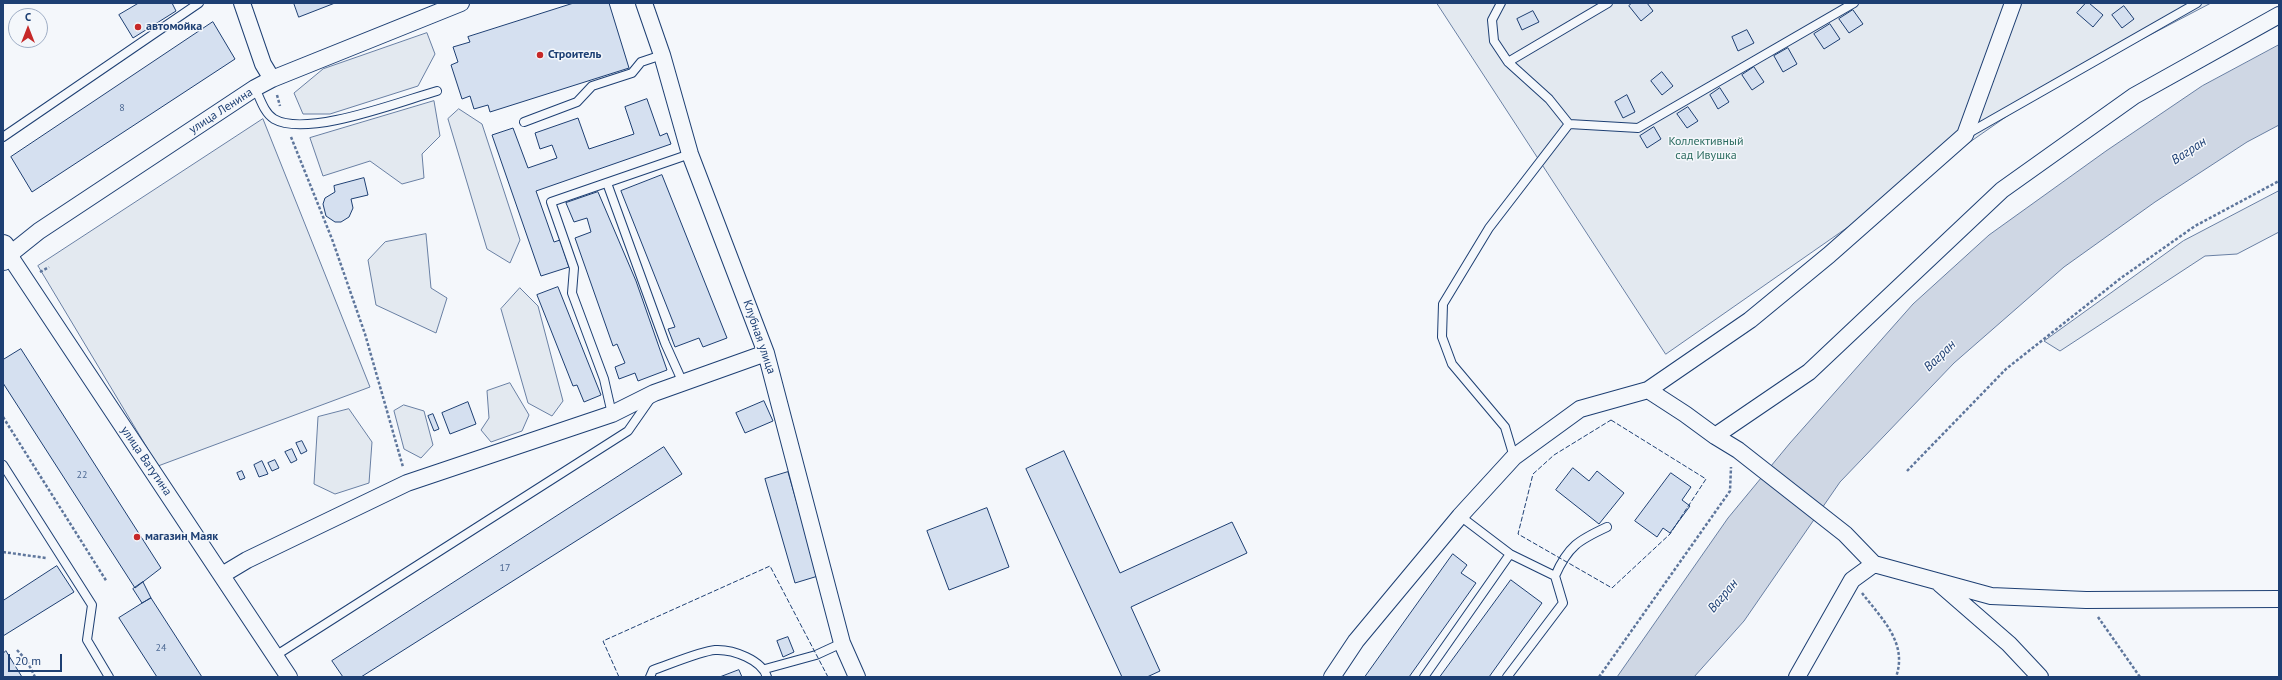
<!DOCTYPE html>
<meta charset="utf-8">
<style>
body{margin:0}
#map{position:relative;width:2282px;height:680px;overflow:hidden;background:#f4f7fb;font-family:"PT Sans",sans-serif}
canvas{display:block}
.frame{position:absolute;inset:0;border:4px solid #1d3f73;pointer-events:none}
.north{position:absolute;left:8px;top:8px;width:40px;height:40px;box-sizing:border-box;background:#f4f7fb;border:1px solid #9eadc5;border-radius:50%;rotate:0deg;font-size:11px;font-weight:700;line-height:16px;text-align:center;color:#1d3f73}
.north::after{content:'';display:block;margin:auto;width:14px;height:18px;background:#c62828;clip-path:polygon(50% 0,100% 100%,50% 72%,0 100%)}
.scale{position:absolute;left:8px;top:654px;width:54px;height:18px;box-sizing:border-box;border:2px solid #1d3f73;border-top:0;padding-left:5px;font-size:12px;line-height:14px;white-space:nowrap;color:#1d3f73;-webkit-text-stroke:3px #f4f7fb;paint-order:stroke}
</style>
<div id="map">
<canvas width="2282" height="680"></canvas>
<div class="frame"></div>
<div class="north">С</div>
<div class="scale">20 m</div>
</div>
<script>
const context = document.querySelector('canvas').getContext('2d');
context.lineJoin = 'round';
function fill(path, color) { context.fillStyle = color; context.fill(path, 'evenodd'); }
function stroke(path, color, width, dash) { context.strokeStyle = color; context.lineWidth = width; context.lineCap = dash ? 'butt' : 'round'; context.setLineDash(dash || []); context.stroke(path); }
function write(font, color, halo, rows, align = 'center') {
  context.font = font + ' "PT Sans",sans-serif'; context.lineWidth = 3; context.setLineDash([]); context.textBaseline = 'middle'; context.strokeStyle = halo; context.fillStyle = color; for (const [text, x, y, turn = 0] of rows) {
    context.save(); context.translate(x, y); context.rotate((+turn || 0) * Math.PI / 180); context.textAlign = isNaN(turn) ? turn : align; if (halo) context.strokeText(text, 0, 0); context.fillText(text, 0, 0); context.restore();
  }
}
const green = new Path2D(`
 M1437,3H2211L2043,91L1666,354Z
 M427,33L435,54L418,86L330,114H303L294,93L323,69Z
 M434,101L440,136L422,154L424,178L402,184L370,161L323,176L310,138Z
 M459,109L482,124L520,240L510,263L487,249L448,119Z
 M263,119L370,387L158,466L38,266Z
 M2279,191V232L2237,254L2205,256L2060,351L2044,341L2183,241Z
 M426,234L431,288L447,298L436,333L376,305L368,260L385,242Z
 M520,288L538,306L563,401L552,416L528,403L501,309Z
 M510,383L529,415L522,431L491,442L481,430L489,418L487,391Z
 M404,405L424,411L433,445L421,458L404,449L394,411Z
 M349,409L372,442L369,483L335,494L314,484L318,417Z`);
const water = new Path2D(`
 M2279,45V125L2247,142L2155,202L2064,267L1954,363L1840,482L1744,621L1694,677H1617L1728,518L1790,443L1913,304L1989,235L2106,151L2202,86Z`);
const building = new Path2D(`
 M139,3H172L176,11L133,38L119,15Z
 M294,3H335L299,17Z
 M574,3H609L629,68L490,112L488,105L474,109L470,96L462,99L451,65L458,62L453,47L470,42L468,37Z
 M1632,3H1647L1653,11L1641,21L1629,6Z
 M2086,3H2089L2103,15L2093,27L2077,13Z
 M2124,6L2134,19L2122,28L2112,15Z
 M1853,10L1863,24L1849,33L1839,19Z
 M1533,11L1539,22L1522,30L1517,19Z
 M213,22L235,59L32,192L11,157Z
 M1830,24L1840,39L1824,49L1814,34Z
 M1747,30L1754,43L1738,51L1732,37Z
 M1788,48L1797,64L1783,72L1774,56Z
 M1754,67L1764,82L1752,90L1742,75Z
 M1662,72L1673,86L1662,95L1651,81Z
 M1720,88L1729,102L1718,109L1710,95Z
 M1627,95L1635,112L1623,118L1615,102Z
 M647,99L660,136L667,133L671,144L536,191L554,242L560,240L569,267L541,276L492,135L513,128L528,168L557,158L552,145L540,149L535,133L578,118L589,149L634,134L625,107Z
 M1688,107L1698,121L1687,128L1677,114Z
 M1654,127L1661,139L1647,148L1640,136Z
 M662,175L727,338L703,347L699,338L675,347L668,329L675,327L621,191Z
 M364,178L368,195L351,199L353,208L349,217L341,222H335L326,216L323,204L325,198L335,192L334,186Z
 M598,192L636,281L667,370L638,381L635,373L619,379L615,367L625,363L617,344L613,346L575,238L591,232L587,218L574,222L566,203Z
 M558,287L601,395L584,402L577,385L573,386L537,295Z
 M21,349L161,568L135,588L3,383V360Z
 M764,401L773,421L745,433L736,413Z
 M468,402L476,424L450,434L442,413Z
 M433,414L439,429L434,431L428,416Z
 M302,441L307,451L301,454L296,443Z
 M664,447L682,474L361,677H343L332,661Z
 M292,449L297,460L291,463L285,452Z
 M1064,451L1120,573L1232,522L1247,553L1131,607L1160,671L1147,677H1122L1026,469Z
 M275,460L279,468L272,471L268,463Z
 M262,461L268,474L259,477L254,465Z
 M1573,468L1589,481L1597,471L1624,493L1599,524L1556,490Z
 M242,471L245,478L240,480L237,473Z
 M788,472L818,576L795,583L765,479Z
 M1671,473L1691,487L1682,500L1690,506L1670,533L1663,528L1657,537L1635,521Z
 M987,508L1009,567L949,590L927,531Z
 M1453,554L1467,565L1461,573L1476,583L1409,677H1365Z
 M57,566L74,592L3,636V601Z
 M1511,580L1542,603L1489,677H1440Z
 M143,582L151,598L142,603L133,589Z
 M151,598L202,677H157L119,618Z
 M788,637L794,652L783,657L777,641Z
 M6,651L22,677H3V654Z
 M739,670L742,677H720Z`);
const path = new Path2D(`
 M277,95L280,106
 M291,137L332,239L365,334L403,467
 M40,272L49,267
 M3,417L107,582
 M1907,471L2006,369L2121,278L2195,226L2279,181
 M3,552L46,558
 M1862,593C1882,619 1908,643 1896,677
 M2098,617L2140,677
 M17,650L27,661L35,677
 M1599,677L1730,491L1731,467`);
const service = new Path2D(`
 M1501,3L1492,20L1494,41L1508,62L1549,99L1569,124L1638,128L1854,3
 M1508,62L1608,3
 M255,88C260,98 264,113 274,119C307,138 401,101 437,91
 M524,122L577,102L592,86L632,73L641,62L662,55
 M1967,134L2197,3
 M3,137L199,3
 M607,183L665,343L683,383
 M612,414L604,379L572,293L574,268L551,202L690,154
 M1514,457L1505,427L1452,364L1442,337L1443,304L1489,228L1569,124
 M3,465L92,605L87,640L109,677
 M1460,516L1510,554L1555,576
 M275,656L628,431L651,398
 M765,669L816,655L842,643
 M650,677L653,670C668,665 701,651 715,650C733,649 762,660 767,677
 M1424,677L1510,554
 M1507,677L1563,603L1555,576C1568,546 1579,540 1607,527`);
const minor = new Path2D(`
 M242,3L263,64L272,79
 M644,3L662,55L690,154L766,353L842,643L857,677
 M1648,390L1685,414L1715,436L1738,450L1845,534L1874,564L1991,596L2086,600L2279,599
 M1715,436L1809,372L2002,190L2134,96L2279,15
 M222,575L247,560L407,483L612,414L654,393L766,353
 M1940,584L2009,644L2040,677
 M289,677L9,255L39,231L255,88L272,79L461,3
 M1332,677L1356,641L1460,516L1514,457L1580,409L1648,390L1750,320L1829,255L1965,135L2013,3
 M1797,677L1852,580L1874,564`);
const secondary = new Path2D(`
 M3,246L9,255L3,259`);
const fence = new Path2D(`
 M1611,420L1706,479L1670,534L1612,588L1518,534L1533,474L1554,455Z
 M619,677L603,641L770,566L828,677`);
const markers = [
 [138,27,4,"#c62828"],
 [540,55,4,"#c62828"],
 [137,537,4,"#c62828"]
];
const numberNames = [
 ["8",122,108],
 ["22",82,475],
 ["17",505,568],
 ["24",161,648]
];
const poiNames = [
 ["автомойка",146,27],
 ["Строитель",548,55],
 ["магазин Маяк",145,537]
];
const streetNames = [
 ["улица Ленина",221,111,-33],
 ["Клубная улица",759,337,71],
 ["улица Ватутина",146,461,56]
];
const parkNames = [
 ["Коллективный",1706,142],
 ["сад Ивушка",1706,156]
];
const waterNames = [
 ["Вагран",2189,151,-33],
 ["Вагран",1940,356,-44],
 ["Вагран",1723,596,-50]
];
fill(green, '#e3e9f0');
stroke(green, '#687fa3', 1);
fill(water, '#cfd7e4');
stroke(water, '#687fa3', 1);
fill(building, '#d5e0f0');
stroke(building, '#1d3f73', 1);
stroke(service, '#1d3f73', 10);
stroke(minor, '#1d3f73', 18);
stroke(secondary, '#1d3f73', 24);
stroke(path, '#5e769c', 2.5, [3, 2]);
stroke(service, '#f4f7fb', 8);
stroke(minor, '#f4f7fb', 16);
stroke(secondary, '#f4f7fb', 22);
stroke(fence, '#1d3f73', 1, [5, 2]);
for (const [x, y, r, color] of markers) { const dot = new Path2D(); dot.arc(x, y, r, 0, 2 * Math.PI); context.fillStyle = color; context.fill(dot); stroke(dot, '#f4f7fb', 1.5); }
write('10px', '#4b6792', null, numberNames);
write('bold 12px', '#1d3f73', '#f4f7fb', poiNames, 'left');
write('12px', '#1d3f73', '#f4f7fb', streetNames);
write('12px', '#2c6c60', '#f4f7fb', parkNames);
write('italic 13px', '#1d3f73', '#f4f7fb', waterNames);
</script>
